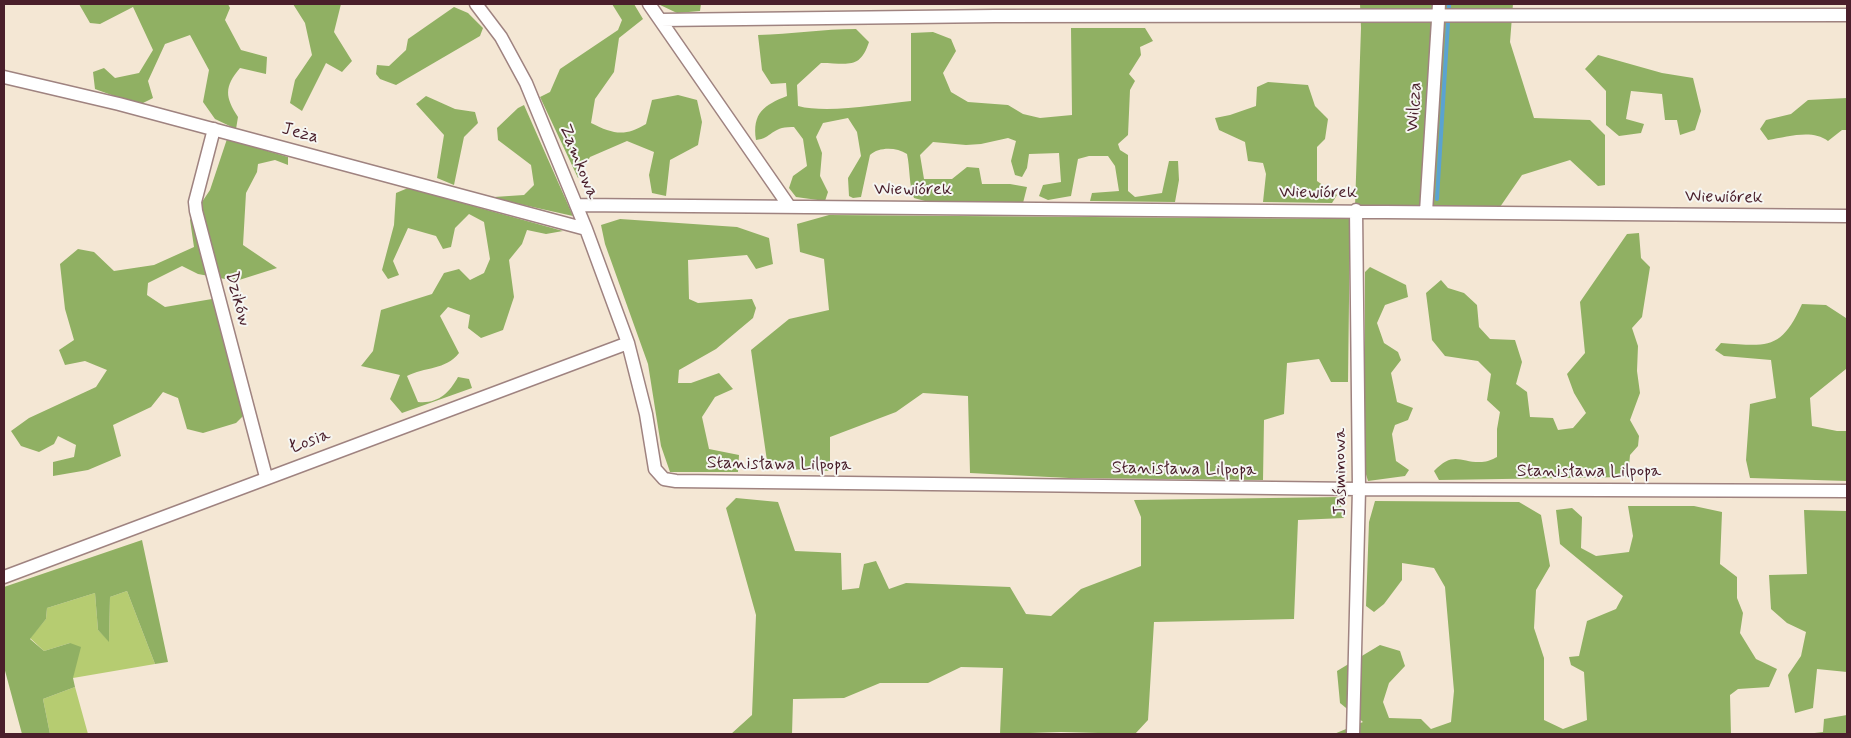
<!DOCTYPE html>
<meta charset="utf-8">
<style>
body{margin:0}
#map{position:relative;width:1851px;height:738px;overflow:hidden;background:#f4e7d4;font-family:Mynerve,sans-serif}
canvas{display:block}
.frame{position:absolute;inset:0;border:5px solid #4a1f2b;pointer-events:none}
</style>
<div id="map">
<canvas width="1851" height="738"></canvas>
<div class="frame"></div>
</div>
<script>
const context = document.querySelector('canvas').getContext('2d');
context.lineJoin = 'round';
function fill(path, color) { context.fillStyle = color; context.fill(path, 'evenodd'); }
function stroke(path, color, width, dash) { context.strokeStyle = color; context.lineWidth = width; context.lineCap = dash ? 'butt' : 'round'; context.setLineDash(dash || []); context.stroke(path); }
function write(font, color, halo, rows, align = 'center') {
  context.font = font + ' Mynerve,sans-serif'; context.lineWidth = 4; context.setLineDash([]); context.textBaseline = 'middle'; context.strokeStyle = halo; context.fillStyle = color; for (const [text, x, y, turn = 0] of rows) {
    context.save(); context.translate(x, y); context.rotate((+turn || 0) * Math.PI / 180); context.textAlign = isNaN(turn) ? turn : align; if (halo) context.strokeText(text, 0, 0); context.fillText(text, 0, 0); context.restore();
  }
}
const green = new Path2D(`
 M127,591L155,664L73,678L70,643L44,651L30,638L46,619L47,608L95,593L98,630L109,641L110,597Z
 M75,687L88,734H50L43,699Z`);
const forest = new Path2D(`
 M79,4H228L230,8L225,20L241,50L267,57L266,74L240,68C224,87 225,97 238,117L236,129L215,119L203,102L209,70L190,35L165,44L148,81L153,98L139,105L95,89L93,72L104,68L115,78L139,73L153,50L133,7L100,24L90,23Z
 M293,4H341L334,32L352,61L342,72L326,63L302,111L290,103L295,80L312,55L305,23Z
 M612,4H634L643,19L619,38L614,72L595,99L591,123C613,134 625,137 646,124L652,100L678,95L697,100L702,122L698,145L670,160L666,196L652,193L649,175L654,152L627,141L590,157L578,178L540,97L550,92L560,69L618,30L622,20Z
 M658,4H701L700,11L677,13Z
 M1360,4H1513L1510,42L1534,118L1590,120L1605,135V185L1598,186L1570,160L1522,175L1500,207H1355L1361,28Z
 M454,7L468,13L483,28L480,36L396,85L380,79L376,74L377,65L389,66L406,50L408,39Z
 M1071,28H1145L1153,41L1140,47L1141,55L1129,74L1135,81L1130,90L1128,135L1118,144L1120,150L1128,155V191L1135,197L1162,193L1169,161H1178L1179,180L1175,202L1090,201L1092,193L1119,191L1115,166L1108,156H1089L1078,159L1071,196L1048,200L1039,196L1043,185L1061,182L1059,153L1029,154L1027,168L1022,177L1015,175L1011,161L1016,141L1008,138L981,144L966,145L933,142L920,155L924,179H952L967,167L979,168L982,184H1010L1027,187L1023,203L925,201L914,198C909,187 910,167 907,154C896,147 879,147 870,155L861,197L853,198L849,196L848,178L861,156L857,132L848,118L823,123L816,137L822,153L820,176L828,192L825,201L796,197L789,188L793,176L807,166L803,139L794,127C771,126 773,138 756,140C752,113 764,105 787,96L786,83L771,84L762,70L758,35C791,34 823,29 856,29L869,42C860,70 848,63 821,63L797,85L798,106C828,114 879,104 911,101V33L933,32L951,39L956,51L943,73L951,92L968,102L1008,105L1023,114L1040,118L1072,115Z
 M1598,55L1662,73L1693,78L1701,111L1695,130L1680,135L1677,120H1665L1662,94L1631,91L1626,119L1644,124L1641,133L1619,136L1606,125V91L1585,69Z
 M1268,82L1308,85L1315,106L1328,119L1325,139L1317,147V181L1337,195L1332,203L1263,202L1266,174L1263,163L1248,161L1245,142L1219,130L1215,118L1230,115L1256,106L1257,87Z
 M426,96L455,109L475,112L478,123L464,137L454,185L437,178L444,135L416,104Z
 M1847,98V130H1842L1828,141C1812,129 1788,137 1768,140L1760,129L1766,120L1791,114L1808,100Z
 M524,105L573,216L479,195L494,197L524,195L534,185L531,165L498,140L497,128L518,108Z
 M227,139L288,157V165L275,160L258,164L257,172L246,193L243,245L277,268L236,281L198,274L182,266L148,283L147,295L165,307L212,299L245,414L236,423L203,433L187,429L178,398L163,392L151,407L113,425L121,456L88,470L53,476V462L74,457L76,445L58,436L54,444L39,452L21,446L11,431L29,418L96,387L107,370L85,361L65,365L59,350L74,340L65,309L60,264L78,249L94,252L114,271L154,265L194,247L190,220L210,190Z
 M408,188L563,231L546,234L527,230L522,244L509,260L514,297L503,330L481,338L468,328L470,315L448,307L440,316L459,353C446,370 424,367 407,376L418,402C438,404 449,393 458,377L469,379L472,388L402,413L390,399L400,375L361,366L373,351L381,310L432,294L444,273L459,269L470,280L484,273L490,259L484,222L469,214L455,228L451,247L443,249L436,236L408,228L393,261L399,275L388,279L382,270L394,225L396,193Z
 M829,215L1350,219L1348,382H1331L1319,359L1287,363L1284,414L1264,420L1263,480L1069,478L970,473L968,396L923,393L896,412L830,437V471L768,468L751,350L789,319L829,310L824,259L800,252L797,224Z
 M620,219L737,227L769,238L773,264L756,269L747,255L688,260L689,299L698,303L752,299L756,308L753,318L716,349L679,370L678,383H691L719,373L733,389L715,397L702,417L709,449L739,455L738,472H670L661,446L648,364L605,244L601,225Z
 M1639,233L1641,258L1650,267L1642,317L1632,328L1638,346L1637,371L1640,393L1630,420L1639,436L1638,446L1630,455L1628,477L1439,480L1434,471C1454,450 1460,463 1482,462C1487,462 1493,459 1497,457V429L1500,412L1487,400L1491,374L1478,361L1445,356L1432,340L1426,293L1441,280L1448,288L1464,293L1477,305L1479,327L1490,339L1515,340L1522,362L1516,384L1527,392L1530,417L1553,418L1558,430L1573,428L1586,413L1574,393L1567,374L1585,353L1580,302L1627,234Z
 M1370,267L1406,285L1408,297L1385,305L1377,323L1384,343L1398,352L1401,360L1391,373L1397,402L1413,408L1408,420L1395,425L1392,434L1396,461L1409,470L1405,476L1368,481L1365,471V272Z
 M1802,304L1826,305L1846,318V369L1810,398L1812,426L1837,431H1847V481L1750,478L1746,460L1750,404L1776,398L1771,360L1724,356L1715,350L1721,343C1767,346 1781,351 1802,304Z
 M1339,497L1344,518L1298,520L1294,619L1154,622L1148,720L1135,734L1061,732L1000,734L1003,668L961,667L928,683H880L844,698L793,699L792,734H731L752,715L756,615L726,508L736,498L778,502L795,551L841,553L842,590L859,588L864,564L876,561L889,589L906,583L1010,587L1026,614L1051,616L1081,589L1141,566V517L1134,500Z
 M1375,501L1519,502L1541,515L1550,566L1536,590L1534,628L1544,658V720L1563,729L1587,720L1584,672L1571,665L1569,657L1579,656L1587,621L1616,609L1623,596L1560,544L1556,510L1572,508L1582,517L1581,548L1596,556L1629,552L1633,536L1628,506H1694L1722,512L1720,564L1737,577V598L1743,613L1740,633L1756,659L1777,669L1769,687L1738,689L1730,695L1731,734H1334L1363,722L1340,703L1337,671L1380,645L1400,651L1405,666L1389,683L1383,702L1389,718L1421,719L1431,729L1451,722L1454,691L1445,587L1434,568L1402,563V580L1384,604L1374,612L1366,606L1369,522Z
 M1804,510L1847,511V672L1817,669L1813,708L1795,713L1788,675L1801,656L1806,632L1787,623L1771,609L1769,575L1807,574Z
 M142,540L168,662L155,664L127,591L110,597L109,642L98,630L95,593L47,608L46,619L30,639L44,651L70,643L81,647L73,678L75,687L43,699L50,734H22L4,667V587Z
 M1847,715V734H1806L1823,732L1824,719Z`);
const stream = new Path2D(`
 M1449,8V4
 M1437,199L1448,23`);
const minor = new Path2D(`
 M476,4L501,37L526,83L586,229L628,343L646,414L655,469L664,479L676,481L1359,489L1847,491
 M649,4L789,206
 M660,20L995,16L1847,15
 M4,77L119,104L586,229
 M214,129L195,202L196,211L266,477
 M576,205L1847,216
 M1426,212L1439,4
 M4,577L628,343
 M1353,734L1359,489L1356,210`);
const streetNames = [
 ["Wilcza",1415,107,-86],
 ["Jeża",300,134,15],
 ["Zamkowa",578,162,68],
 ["Wiewiórek",913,190],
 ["Wiewiórek",1318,193],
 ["Wiewiórek",1724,198,1],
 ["Dzików",237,299,75],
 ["Łosia",310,442,-20],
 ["Stanisława Lilpopa",779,465,1],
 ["Stanisława Lilpopa",1184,470,1],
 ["Jaśminowa",1341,472,-90],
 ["Stanisława Lilpopa",1589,472]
];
fill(green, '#b6cc71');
fill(forest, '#90b063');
stroke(stream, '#5aa3d1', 4);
stroke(minor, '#9f8380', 15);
stroke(minor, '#fff', 12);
write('18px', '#4a1f2b', '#f6f6f2', streetNames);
</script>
